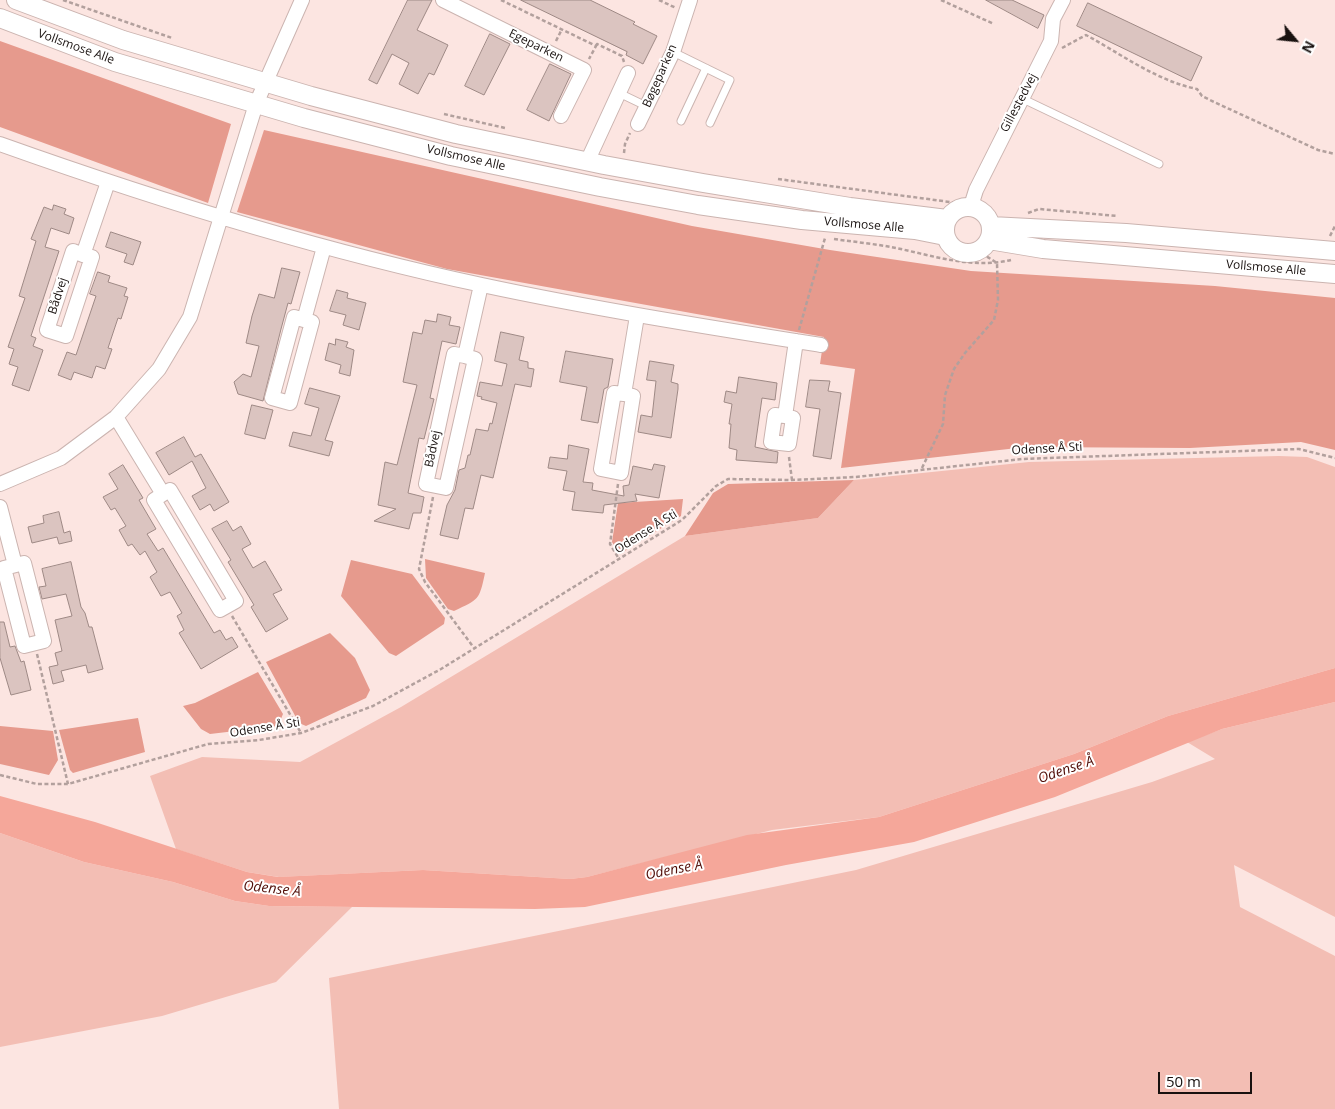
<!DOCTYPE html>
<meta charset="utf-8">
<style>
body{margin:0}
#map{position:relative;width:1335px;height:1109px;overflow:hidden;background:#fce5e1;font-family:"Open Sans",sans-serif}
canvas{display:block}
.north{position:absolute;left:1270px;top:15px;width:50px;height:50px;-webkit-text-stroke:4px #fff;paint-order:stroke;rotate:118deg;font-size:14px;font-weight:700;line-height:20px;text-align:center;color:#18110f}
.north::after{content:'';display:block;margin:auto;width:18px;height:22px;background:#18110f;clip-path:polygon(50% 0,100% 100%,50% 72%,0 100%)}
.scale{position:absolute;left:1158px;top:1072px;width:94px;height:22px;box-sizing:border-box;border:2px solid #18110f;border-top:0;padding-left:6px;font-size:15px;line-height:18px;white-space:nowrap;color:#18110f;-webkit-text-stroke:4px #fff;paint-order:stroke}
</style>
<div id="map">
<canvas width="1335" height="1109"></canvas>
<div class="north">N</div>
<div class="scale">50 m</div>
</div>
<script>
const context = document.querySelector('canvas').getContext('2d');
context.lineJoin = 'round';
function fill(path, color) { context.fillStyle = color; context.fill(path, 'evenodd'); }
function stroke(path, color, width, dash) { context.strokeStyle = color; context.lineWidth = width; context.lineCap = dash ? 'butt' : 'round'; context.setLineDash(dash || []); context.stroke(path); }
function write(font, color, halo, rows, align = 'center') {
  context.font = font + ' "Open Sans",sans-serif'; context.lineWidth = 4; context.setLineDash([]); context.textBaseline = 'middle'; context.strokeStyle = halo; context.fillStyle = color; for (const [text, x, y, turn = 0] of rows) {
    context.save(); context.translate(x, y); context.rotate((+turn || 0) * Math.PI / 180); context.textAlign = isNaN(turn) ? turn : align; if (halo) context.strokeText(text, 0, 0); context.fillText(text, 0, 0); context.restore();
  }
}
const green = new Path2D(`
 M1279,456L1307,457L1335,467V668L1168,716L1074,754L879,817L772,830L587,877L570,879L423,870L279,877L247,872L176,849L150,776L202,757L300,762L401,707L685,536L818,518L854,480L1029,462Z
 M1335,702V917L1234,865L1240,907L1335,956V1109H339L329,978L856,870L1152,782L1215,759L1187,742L1222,729Z
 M0,833L84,862L173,882L235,901L269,906L352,907L276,982L162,1016L0,1047Z`);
const forest = new Path2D(`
 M0,41L231,124L208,203L0,127Z
 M264,130L692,226L830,250L971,271L1215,286L1335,298V450L1301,442L1190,448L1026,447L841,468L855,369L820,364L824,337L447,269L237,212Z
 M854,480L818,518L685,536L713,493L728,484Z
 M683,499L681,516L620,554L612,542L618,503Z
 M425,559L485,573C479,601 479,599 454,611L448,609L426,578Z
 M351,560L412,574L445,618L444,624L396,656L389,653L341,596Z
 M330,633L355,658L370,690L366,698L306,726L299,723L266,662Z
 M258,672L283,714L278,726L210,734L201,729L183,706L195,703Z
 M138,718L145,752L73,773L70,770L59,730Z
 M0,726L53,731L58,760L49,775L0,764Z`);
const water = new Path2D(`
 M1335,668V702L1222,729L1055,797L914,842L786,865L585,907L535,909L269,906L235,901L173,882L84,862L0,833V796L95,822L247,872L278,877L423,870L570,879L587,877L747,835L879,817L1074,754L1168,716Z`);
const building = new Path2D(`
 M408,0H432L417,30L448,45L434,75L429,73L418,94L399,84L409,63L392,54L377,84L369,80Z
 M521,0H590L635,22L633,24L657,36L643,64L626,55L627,52Z
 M986,0H1012L1044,15L1038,28Z
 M1088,3L1202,57L1191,81L1077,26Z
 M490,34L510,44L484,95L465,86Z
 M550,64L571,74L549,121L527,110Z
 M54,205L66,209L64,214L74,218L69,234L51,228L45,247L59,251L31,336L36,338L33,346L43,350L29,391L12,385L18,367L9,364L14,349L8,347L25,298L19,296L36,241L31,239L44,207L52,210Z
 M111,232L141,242L133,265L124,262L127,254L106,247Z
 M282,268L300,272L291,304L288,303L281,329L263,401L238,394L234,382L243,374L251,377L259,346L246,343L252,316L259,294L274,298Z
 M98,272L110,276L108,282L127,288L124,296L128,297L121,319L118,318L108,348L112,349L105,369L96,366L92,378L74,372L71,380L58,375L67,352L76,355L96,296L90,294Z
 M337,290L348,293L347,298L366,303L359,330L343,325L346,315L330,311Z
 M438,314L451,317L449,325L460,327L456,344L442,341L430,398L434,399L424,439L419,438L408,493L424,497L421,513H413L409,529L374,521L396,509L378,505L385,462L397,465L417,385L403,382L413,332L422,334L425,320L436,322Z
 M501,332L524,337L519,360L528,362V368L534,369L531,387L515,384L493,478L481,475L473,509L465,508L458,539L440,535L447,505L455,490L459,470L465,468L468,455H470L476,429L488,431L490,423L492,424L497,403L481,399L482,397L477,396L480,382L502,386L507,364L495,361Z
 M336,339L348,342L346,347L354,350L350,376L339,373L341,365L325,360L329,343L335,345Z
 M566,351L613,359L608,387L604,389L598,423L581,420L587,387L560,382Z
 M650,361L674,365L671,382L678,384V389L671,438L638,432L641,415L652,417L656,381L647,380Z
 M739,377L777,383L775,400L762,398L755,447L778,452L777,463L736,460L737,450L729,448L731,424H729L732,404L724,402L726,391L736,393Z
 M810,380L830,381L828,391L841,393L831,459L813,456L820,409L806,407Z
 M310,388L340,396L325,440L333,442L329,456L289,446L293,432L311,436L319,408L305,404Z
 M252,405L273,410L265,439L245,434Z
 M184,437L195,457L201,454L229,502L214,511L210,504L200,510L192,496L206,488L192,461L169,475L156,453Z
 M569,445L589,449L583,482L593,483L592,490L624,496L623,486L629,485L633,466L652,470L654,464L665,466L659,498L635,494L637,501L604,505L603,513L572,510L575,492L563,490L567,471L548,468L550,457L567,459Z
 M123,465L143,498L139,500L156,529L147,534L158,551L163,548L214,633L220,630L226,640L232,637L238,647L201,669L179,633L184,630L177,616L182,613L170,592L161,596L150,577L157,572L145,551L140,555L132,544L128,546L119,530L126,526L115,508L111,510L103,497L118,489L109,474Z
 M59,512L64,533L70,531L72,541L59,544L57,537L32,543L28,527L44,523L43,516Z
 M227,521L233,531L241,526L251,544L242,549L253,568L265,561L282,590L273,594L288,619L266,632L251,607L254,605L228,562L231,560L212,529Z
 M71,562L81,607L85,613L89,627H92L103,669L88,673L86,665L61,671L64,681L53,684L49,667L58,665L55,653L62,651L55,620L72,616L66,594L42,599L39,587L46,586L42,569Z
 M0,622H4L10,647L15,646L21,662L24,661L31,690L11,695L0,658Z`);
const path = new Path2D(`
 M63,0L172,38
 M501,0L596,46L589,59
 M659,0L676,8
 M941,0L994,24
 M556,41L562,29
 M596,46L597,44L622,56L624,62
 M1062,48L1086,35C1121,54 1157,81 1197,89L1202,96L1212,101L1318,150L1335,154
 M444,114L505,128
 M624,153L625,144L630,133
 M778,179L950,202L960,206
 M1028,213L1039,209L1117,216
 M1330,236L1335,226
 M834,239C855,242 876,244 896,248C934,256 972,269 1011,260
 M799,330L825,238
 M789,457L792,480
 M922,468L943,424L945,395L954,369L965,353L994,320L998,300L997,263L986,256
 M618,484L610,544L619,559
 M433,497L419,569L425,582L474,648
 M232,616L301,733
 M37,654L68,784
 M0,775L37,784H68L208,744L259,740L301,733L373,706L441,669L682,520L716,486L728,479L792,480L856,477L1022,459L1299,449L1335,458`);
const service = new Path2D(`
 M673,52L730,80L710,123
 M619,93L646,106
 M1021,98L1159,164
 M681,121L706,68`);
const minor = new Path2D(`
 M443,0L584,70L561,116
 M638,124L673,52L690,0
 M0,144C157,200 318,250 482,285C594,309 708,327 821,345
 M587,162L628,73
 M971,206L976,190L1051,41L1053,19L1063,0
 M83,255L92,257L66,336L47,330L73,251L83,255L108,182
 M304,320L294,317L272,398L290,403L312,322L304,320L324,247
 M465,356L454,354L426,484L446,488L475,359L465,356L481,285
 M624,394L614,393L601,469L621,473L633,396L624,394L637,316
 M785,416L775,415L771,442L789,444L793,418L785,416L796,341
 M116,417L163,494L154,500L220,610L236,601L170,490L163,494
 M0,484L61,458L116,417L159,369L190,317L256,104L302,0
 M0,507L15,565
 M24,563L44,641L24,646L4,568Z`);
const tertiary = new Path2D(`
 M16,0L123,40L311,96L456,134L604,165L703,183L850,207L947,219
 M0,18L115,62L304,118L451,156L600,187L698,205L802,220L915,230L945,236
 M945 230a23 23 0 1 1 46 0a23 23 0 1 1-46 0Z
 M991,226L1126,233L1335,251
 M989,240L1043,249L1335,274`);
const streetNames = [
 ["Egeparken",536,46,26],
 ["Vollsmose Alle",76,47,20],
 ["Bøgeparken",660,76,-66],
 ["Gillestedvej",1019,103,-62],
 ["Vollsmose Alle",466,158,13],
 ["Vollsmose Alle",864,225,5],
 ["Vollsmose Alle",1266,268,5],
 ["Bådvej",58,296,-72],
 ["Bådvej",433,449,-78],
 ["Odense Å Sti",1047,449,-3],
 ["Odense Å Sti",646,532,-32],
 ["Odense Å Sti",265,728,-9]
];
const waterNames = [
 ["Odense Å",1066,770,-19],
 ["Odense Å",674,870,-11],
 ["Odense Å",272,889,6]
];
fill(green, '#f3beb4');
fill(forest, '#e69a8d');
fill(water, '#f5a79a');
fill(building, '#dbc4c0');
stroke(building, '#9e8985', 1);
stroke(service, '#cbb4b0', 9);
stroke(minor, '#cbb4b0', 16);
stroke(tertiary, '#cbb4b0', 20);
stroke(path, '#b2a09d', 2.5, [4, 2.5]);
stroke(service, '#fff', 7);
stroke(minor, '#fff', 14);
stroke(tertiary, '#fff', 18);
write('12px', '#18110f', '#fff', streetNames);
write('italic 14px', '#500d07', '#fff', waterNames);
</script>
